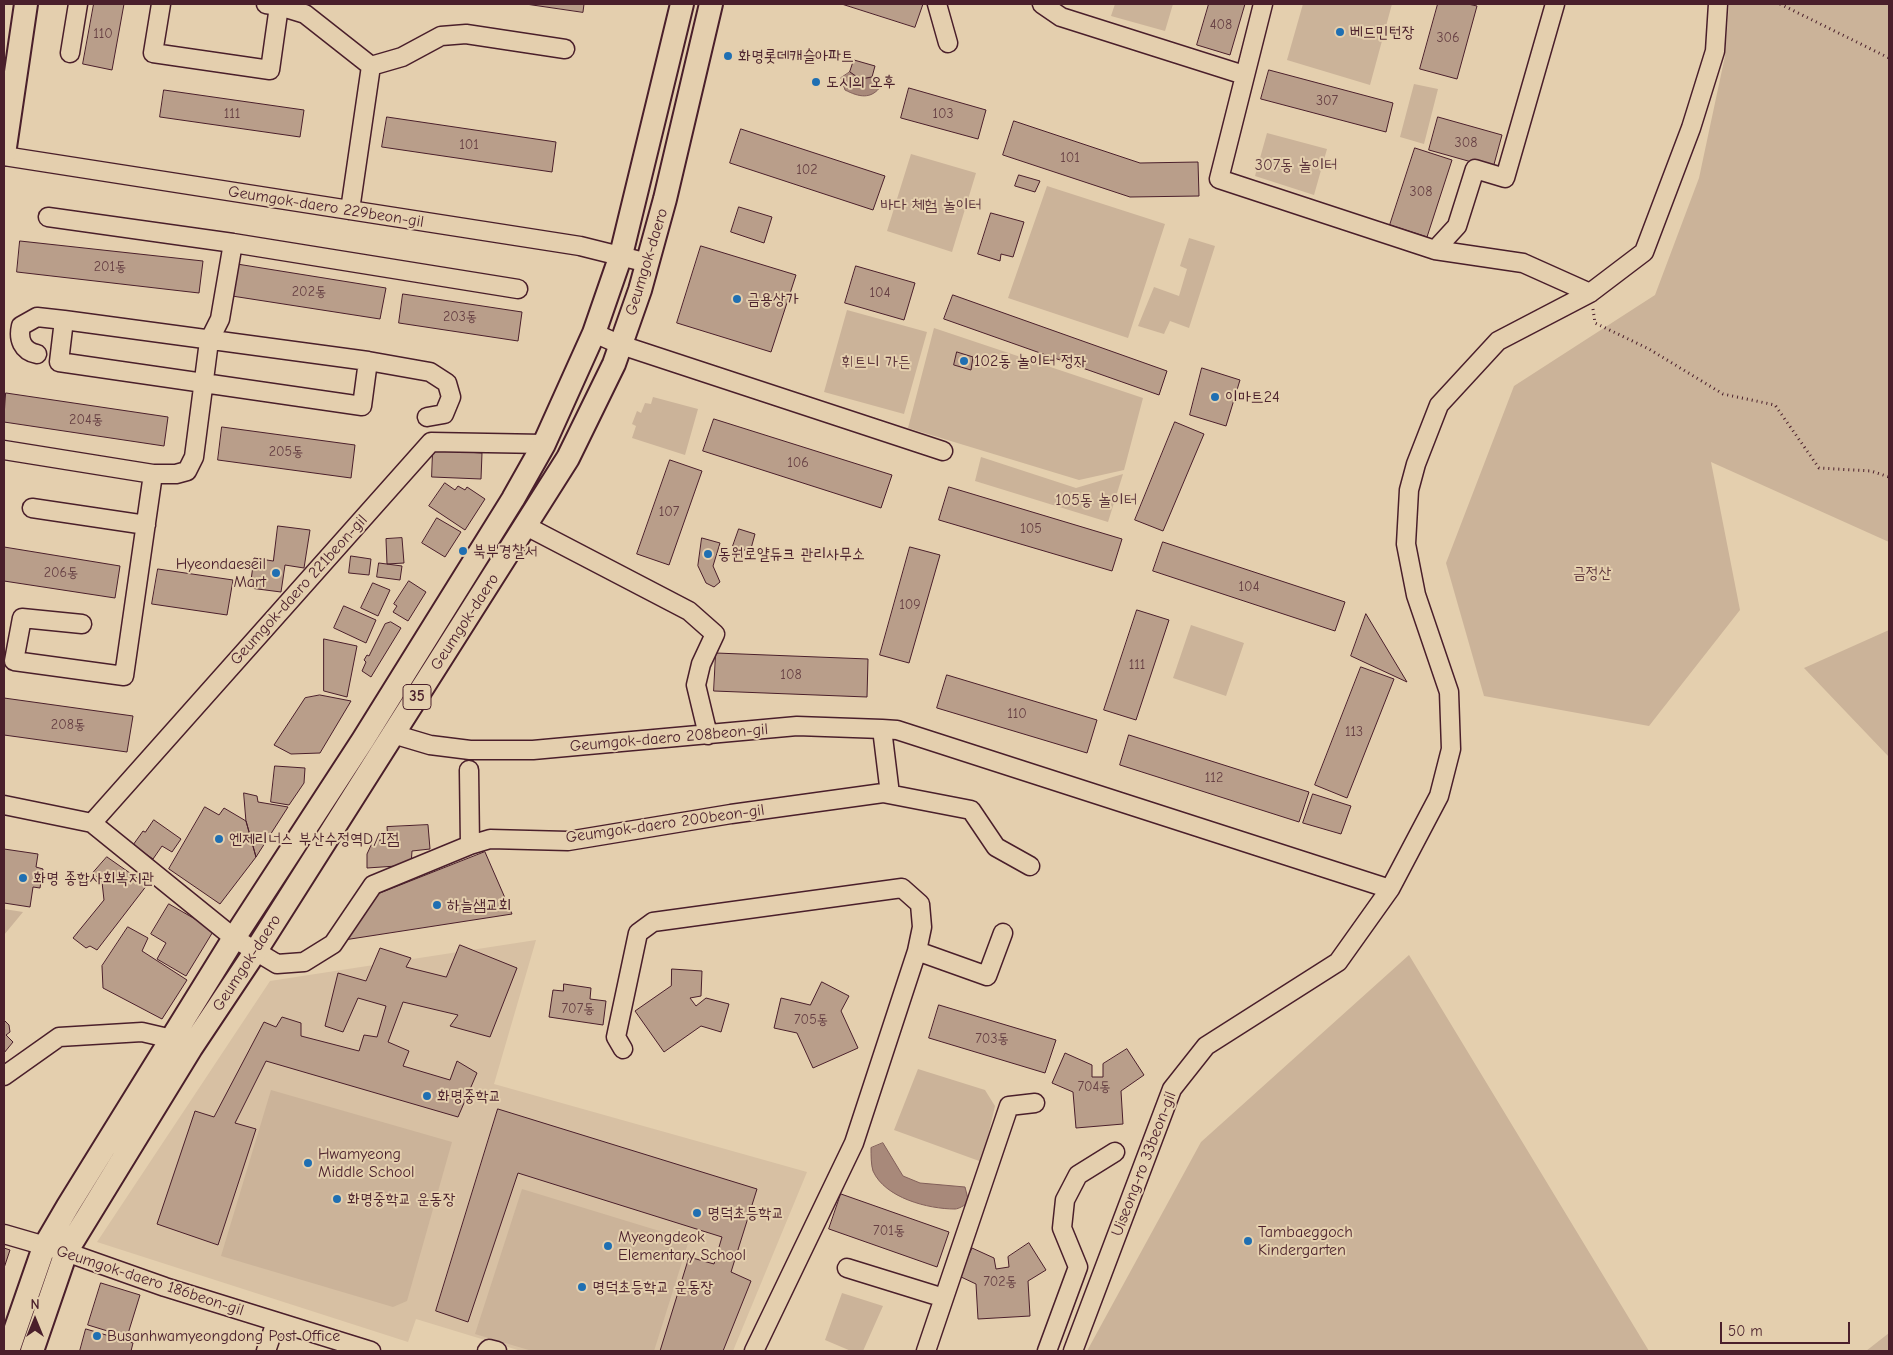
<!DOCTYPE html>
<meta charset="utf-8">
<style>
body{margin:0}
#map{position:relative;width:1893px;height:1355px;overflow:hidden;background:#e4cfae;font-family:"Comic Neue",sans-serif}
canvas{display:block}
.frame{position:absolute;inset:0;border:5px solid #4a1f2b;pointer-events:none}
.north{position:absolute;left:10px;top:1295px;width:50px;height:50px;-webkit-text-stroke:4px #e4cfae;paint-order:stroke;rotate:0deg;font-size:14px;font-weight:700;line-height:20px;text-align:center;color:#4a1f2b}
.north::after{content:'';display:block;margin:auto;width:18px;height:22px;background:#4a1f2b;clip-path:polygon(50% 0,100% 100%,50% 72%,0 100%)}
.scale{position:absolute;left:1720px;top:1322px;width:130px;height:22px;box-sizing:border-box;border:2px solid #4a1f2b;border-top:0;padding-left:6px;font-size:15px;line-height:18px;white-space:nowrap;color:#4a1f2b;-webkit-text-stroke:4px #e4cfae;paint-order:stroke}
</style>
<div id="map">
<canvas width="1893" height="1355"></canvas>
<div class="frame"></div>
<div class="north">N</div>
<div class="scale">50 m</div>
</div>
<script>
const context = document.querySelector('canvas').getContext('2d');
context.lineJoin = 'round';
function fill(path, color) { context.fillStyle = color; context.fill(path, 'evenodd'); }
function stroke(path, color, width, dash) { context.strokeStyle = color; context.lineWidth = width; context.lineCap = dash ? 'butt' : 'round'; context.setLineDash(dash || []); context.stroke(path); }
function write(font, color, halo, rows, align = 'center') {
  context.font = font + ' "Comic Neue","Poor Story",sans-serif'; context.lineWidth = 4; context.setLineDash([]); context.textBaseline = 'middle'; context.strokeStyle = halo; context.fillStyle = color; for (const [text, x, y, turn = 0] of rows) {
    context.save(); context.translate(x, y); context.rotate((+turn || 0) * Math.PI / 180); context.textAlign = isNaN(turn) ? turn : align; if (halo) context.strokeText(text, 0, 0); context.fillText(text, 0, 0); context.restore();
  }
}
const built = new Path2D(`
 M536,940L494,1084L807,1172L733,1351H521L416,1319L408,1342L97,1242L270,981Z`);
const green = new Path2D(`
 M1115,4H1173L1165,31L1111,16Z
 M1303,4H1392L1370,85L1287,60Z
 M1729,4H1889V542L1711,462L1740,610L1649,726L1484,696L1446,563L1514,386L1655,295L1699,178L1725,56Z
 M1414,84L1438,89L1424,144L1400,137Z
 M1267,133L1327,149L1314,195L1255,176Z
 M911,154L976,173L952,252L887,231Z
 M1047,186L1165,224L1128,338L1008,298Z
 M1189,238L1215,246L1189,328L1170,321L1164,334L1138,326L1154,287L1179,296L1187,269L1180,266Z
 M847,310L927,332L904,414L824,392Z
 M934,328L1143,398L1124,470L1079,480L908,428Z
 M653,397L698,409L685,455L632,438L636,426L632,424L637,411L641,413L645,403L651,404Z
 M981,457L1076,488L1123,474L1108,522L975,481Z
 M1191,625L1244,643L1226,696L1173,678Z
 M1889,630V757L1804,668Z
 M4,909L23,912L4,935Z
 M1409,955L1649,1351H1087L1201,1142Z
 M918,1069L985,1090L995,1106L982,1162L894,1130Z
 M271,1090L452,1142L407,1301L393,1307L221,1256Z
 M522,1189L689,1240L654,1351H532L475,1334Z
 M842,1293L883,1306L863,1351H851L825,1340Z
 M1889,1333V1351H1866Z`);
const water = new Path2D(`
 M850,72L860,79L872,77L881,86C871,100 859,97 845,90L841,78Z
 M883,1143L903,1176L920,1183L965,1187L969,1203C964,1205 959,1209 955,1209C928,1209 885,1198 873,1171C871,1165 871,1155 871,1148Z`);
const building = new Path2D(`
 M94,4H124L112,70L83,64Z
 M526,4H584L583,12Z
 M842,4H923L915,27Z
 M1209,4H1245L1230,55L1197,45Z
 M1438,4H1468L1477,6L1457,79L1420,69Z
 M854,60L875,66L872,77L860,79L850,72Z
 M1269,70L1393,103L1386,132L1261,99Z
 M909,88L986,110L978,139L901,118Z
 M164,90L304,110L300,137L160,117Z
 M387,117L556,142L552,172L382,147Z
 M1438,117L1502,135L1493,168L1429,150Z
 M1014,121L1140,163L1198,162L1199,196L1130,197L1003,155Z
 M741,129L885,176L873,210L730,163Z
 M1415,148L1452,160L1427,237L1390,225Z
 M1019,175L1040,181L1035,192L1015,186Z
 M739,207L772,217L764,243L731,232Z
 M991,213L1024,222L1013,257L1001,254L1000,261L978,254Z
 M20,241L203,261L199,293L17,272Z
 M701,246L796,275L771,352L677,323Z
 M237,264L386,288L380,319L232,296Z
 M856,266L915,283L904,320L845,303Z
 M403,294L522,312L518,341L399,323Z
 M953,295L1167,371L1159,395L944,319Z
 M957,352L973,357L971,370L954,365Z
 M1202,368L1240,380L1226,426L1190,415Z
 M6,393L168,417L164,446L4,422Z
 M714,419L892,475L881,508L703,451Z
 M1175,422L1204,434L1163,531L1135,520Z
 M222,427L355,445L351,478L218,460Z
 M433,450L482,453L481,479L432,477Z
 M670,460L702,471L669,565L637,554Z
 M445,483L455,490L458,486L465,490L467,487L485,499L465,530L429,506Z
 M949,487L1122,539L1112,571L939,520Z
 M437,518L461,532L445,557L422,543Z
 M278,526L310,530L304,568L285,565L281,592L250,588L254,558L273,561Z
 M739,529L755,534L750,552L733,546Z
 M402,538L404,563L387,564L386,539Z
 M702,538L720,543L713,566L720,582L714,587L706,583L698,566Z
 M1163,542L1345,602L1335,631L1153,571Z
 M4,547L120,566L115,598L4,581Z
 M910,547L940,555L909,663L880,655Z
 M351,556L371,559L369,575L349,573Z
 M379,563L402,566L400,580L377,577Z
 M158,569L233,580L227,615L152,604Z
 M409,581L426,592L408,621L393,612L397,606L394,604Z
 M373,583L390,590L378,616L361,608Z
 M344,606L376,620L366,643L334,628Z
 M1137,610L1169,620L1136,720L1104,710Z
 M1366,614L1407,682L1351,656Z
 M391,622L401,628L371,677L362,671L366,662L364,660L367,655L369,656L385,624Z
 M324,639L357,646L347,697L324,691Z
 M716,653L868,659L867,697L714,691Z
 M1361,667L1394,679L1347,798L1315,785Z
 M947,675L1097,720L1087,753L937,708Z
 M320,695L351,701L320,753L291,754L274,745L305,698Z
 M4,698L133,716L127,752L4,735Z
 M1129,735L1309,792L1299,822L1120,765Z
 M275,766L305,768L304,783L289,805L271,802Z
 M244,793L257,796L258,802L288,807L256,857L246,821Z
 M1313,794L1351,806L1341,834L1303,823Z
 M205,807L219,815L224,808L246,821L256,857L220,904L169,869Z
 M154,820L181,839L172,852L162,846L153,859L133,845L143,831L145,832Z
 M428,825L430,849L412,851L411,865L367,868V854L373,841L388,839L387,827Z
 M4,849L38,854L36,867L43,869L40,888L33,887L30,907L4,903Z
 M485,852L512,914L344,940L373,896Z
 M107,857L147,885L97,950L90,946L86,948L73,938L104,900L102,882L93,873Z
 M169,904L214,930L186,976L157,959L166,943L151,934Z
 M128,927L148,938L142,951L187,980L162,1019L103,988L102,966Z
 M460,945L517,968L490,1037L450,1026L458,1015L403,1002L388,1042L409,1051L403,1066L450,1080L457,1061L477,1073L458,1117L266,1061L235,1123L256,1129L218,1245L157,1224L195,1111L214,1117L264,1022L276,1027L282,1017L301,1023V1036L359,1051L364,1035L377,1037L386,1006L358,998L343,1032L325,1026L338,973L366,981L380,948L411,958L406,967L446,977Z
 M672,969L702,971L701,996L690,998L696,1006L706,998L729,1004L721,1032L701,1026L664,1052L635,1011L671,986Z
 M822,982L849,996L841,1011L858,1048L813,1068L797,1033L774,1028L781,998L810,1005Z
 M564,984L591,988L590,999L606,1001L603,1025L549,1017L553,990L563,991Z
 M939,1005L1056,1040L1045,1073L929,1038Z
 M4,1020L9,1025L10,1032L6,1035L13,1042L4,1053Z
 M1127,1049L1144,1075L1121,1091L1123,1124L1076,1128L1073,1092L1052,1083L1065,1053L1092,1065V1077H1103V1064Z
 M498,1109L757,1189L731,1272L751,1281L723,1351H660L689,1257L714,1264L722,1237L518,1173L468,1322L436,1311Z
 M841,1194L949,1232L937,1267L829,1229Z
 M1029,1243L1046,1270L1028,1281L1030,1316L978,1319L976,1284L959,1276L972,1248L994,1258L996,1269L1009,1267L1008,1257Z
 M4,1248L10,1250L4,1268Z
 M101,1283L140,1295L127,1337L88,1325Z
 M86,1329L133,1343L131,1351H80Z`);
const path = new Path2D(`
 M1780,4L1889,58
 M1593,309L1595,323L1649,349L1723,394L1775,405L1819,468L1871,471L1889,477`);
const minor = new Path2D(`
 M161,4L153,53L270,70L279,6
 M266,4L279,6L305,14L371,66L402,57L441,36L466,34L565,49
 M937,4L948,43
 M1042,4L1061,17L1244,75
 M1263,4L1219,179L1435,250L1523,263L1590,293
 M70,53L78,4
 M4,156L580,246L648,263
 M350,210L371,66
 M233,243L518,289
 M1435,250L1457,226L1475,169L1505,178L1555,4
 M64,320L368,361L362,406L59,362Z
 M594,333L621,345L943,451
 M37,354C22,351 18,339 21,326L37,317L64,320
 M368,361L430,372L447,383L451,397L444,414L427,417
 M4,450L153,474H176L187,471L194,457L209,341L220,319L233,243L48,217
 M32,508L146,525
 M526,526L689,611L715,634L701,664L696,685L708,735
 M82,624L22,618L14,661L124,676L153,474
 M882,729L897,730L1390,889
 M393,734L430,745L470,750H533L797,726L882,729L890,794
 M469,770L470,845
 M4,805L92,823L234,938L277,964L304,962L333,944L373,885L470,845L490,839L568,841L731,814L883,793L971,810L996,847L1030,866
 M92,823L431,442L544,444
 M623,1049L616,1037L638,933L653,922L902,888L920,904L922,927L917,951
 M4,1076L59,1037L142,1032L172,1039
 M4,1234L66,1252L165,1287L371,1351
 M847,1268L944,1298
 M266,1351L276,1322
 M487,1351L489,1349L497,1351
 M754,1351L854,1143L917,951L987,976L1003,933
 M926,1351L1009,1106L1035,1103
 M1047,1351L1078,1267L1062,1228L1065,1200L1078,1175L1115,1152
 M1073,1351L1172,1089L1206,1046L1338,962L1390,889L1439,796L1451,749L1449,692L1416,595L1406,544L1409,490L1416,464L1439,405L1498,341L1590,293L1644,252L1691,128L1715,51L1718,4`);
const major = new Path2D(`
 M4,154L26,4
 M8,1351L44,1247L68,1206L234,938L363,740L513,499L544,444L594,333L621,255L682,4
 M32,1351L66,1252L191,1048L255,952L568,458L614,364L640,290L665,199L711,4`);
const markers = [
 [1340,32,5,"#1f6fb2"],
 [728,56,5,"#1f6fb2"],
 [816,82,5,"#1f6fb2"],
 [737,299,5,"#1f6fb2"],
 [964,361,5,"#1f6fb2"],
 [1215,397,5,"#1f6fb2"],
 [463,551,5,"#1f6fb2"],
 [708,554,5,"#1f6fb2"],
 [276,573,5,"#1f6fb2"],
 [219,839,5,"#1f6fb2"],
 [23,878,5,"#1f6fb2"],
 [437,905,5,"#1f6fb2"],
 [427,1096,5,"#1f6fb2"],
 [308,1163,5,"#1f6fb2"],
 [337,1199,5,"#1f6fb2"],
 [697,1213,5,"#1f6fb2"],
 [1248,1241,5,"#1f6fb2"],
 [608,1246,5,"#1f6fb2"],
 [582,1287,5,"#1f6fb2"],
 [97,1336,5,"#1f6fb2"]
];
const numberNames = [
 ["408",1221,25],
 ["110",103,34],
 ["306",1448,38],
 ["307",1327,101],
 ["111",232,114],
 ["103",943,114],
 ["308",1466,143],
 ["101",469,145],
 ["101",1070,158],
 ["102",807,170],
 ["308",1421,192],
 ["201동",110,267],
 ["202동",309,292],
 ["104",880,293],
 ["203동",460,317],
 ["204동",86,420],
 ["205동",286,452],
 ["106",798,463],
 ["107",669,512],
 ["105",1031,529],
 ["206동",61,573],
 ["104",1249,587],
 ["109",910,605],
 ["111",1137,665],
 ["108",791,675],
 ["110",1017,714],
 ["208동",68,725],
 ["113",1354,732],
 ["112",1214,778],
 ["707동",578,1009],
 ["705동",811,1020],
 ["703동",992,1039],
 ["704동",1094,1087],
 ["701동",889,1231],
 ["702동",1000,1282]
];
const shields = [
 [417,697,28]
];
const shieldNames = [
 ["35",417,697]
];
const poiNames = [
 ["베드민턴장",1350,32],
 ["화명롯데캐슬아파트",738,56],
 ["도시의 오후",826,82],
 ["금용상가",747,299],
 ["102동 놀이터 정자",974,361],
 ["이마트24",1225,397],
 ["북부경찰서",473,551],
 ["동원로얄듀크 관리사무소",718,554],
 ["Hyeondaeseil",266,564,"right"],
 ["Mart",266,582,"right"],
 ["엔제리너스 부산수정역D/I점",229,839],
 ["화명 종합사회복지관",33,878],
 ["하늘샘교회",447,905],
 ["화명중학교",437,1096],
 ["Hwamyeong",318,1154],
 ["Middle School",318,1172],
 ["화명중학교 운동장",347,1199],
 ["명덕초등학교",707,1213],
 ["Tambaeggoch",1258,1232],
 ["Kindergarten",1258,1250],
 ["Myeongdeok",618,1237],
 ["Elementary School",618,1255],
 ["명덕초등학교 운동장",592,1287],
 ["Busanhwamyeongdong Post Office",107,1336]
];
const parkNames = [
 ["307동 놀이터",1296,165],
 ["바다 체험 놀이터",931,205],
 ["휘트니 가든",876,362],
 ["105동 놀이터",1096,500],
 ["금정산",1592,573]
];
const streetNames = [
 ["Geumgok-daero 229beon-gil",326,207,9],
 ["Geumgok-daero",647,262,-73],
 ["Geumgok-daero 221beon-gil",299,590,-48],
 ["Geumgok-daero",465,622,-57],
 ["Geumgok-daero 208beon-gil",669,738,-5],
 ["Geumgok-daero 200beon-gil",665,824,-8],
 ["Geumgok-daero",247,963,-57],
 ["Uiseong-ro 33beon-gil",1144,1164,-69],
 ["Geumgok-daero 186beon-gil",150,1281,18]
];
fill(built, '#d7c0a3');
fill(green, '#cbb399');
fill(water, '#a8897a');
stroke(water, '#825f5a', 1);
fill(building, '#b99e8a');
stroke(building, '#4a1f2b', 1);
stroke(minor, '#4a1f2b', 21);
stroke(major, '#4a1f2b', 26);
stroke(path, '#4a1f2b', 3, [1, 4]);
stroke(minor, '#e4cfae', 18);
stroke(major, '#e4cfae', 22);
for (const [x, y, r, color] of markers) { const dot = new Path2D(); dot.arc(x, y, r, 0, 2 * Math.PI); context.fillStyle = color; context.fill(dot); stroke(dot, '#e4cfae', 2); }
write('14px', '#663f43', null, numberNames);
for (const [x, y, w] of shields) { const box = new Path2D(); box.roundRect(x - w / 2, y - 12.5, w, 25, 4); context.fillStyle = '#e4cfae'; context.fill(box); stroke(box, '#4a1f2b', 1); }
write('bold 15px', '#4a1f2b', null, shieldNames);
write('16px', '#4a1f2b', '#e4cfae', poiNames, 'left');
write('16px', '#5d353c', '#e4cfae', parkNames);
write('16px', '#4a1f2b', '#e4cfae', streetNames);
</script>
